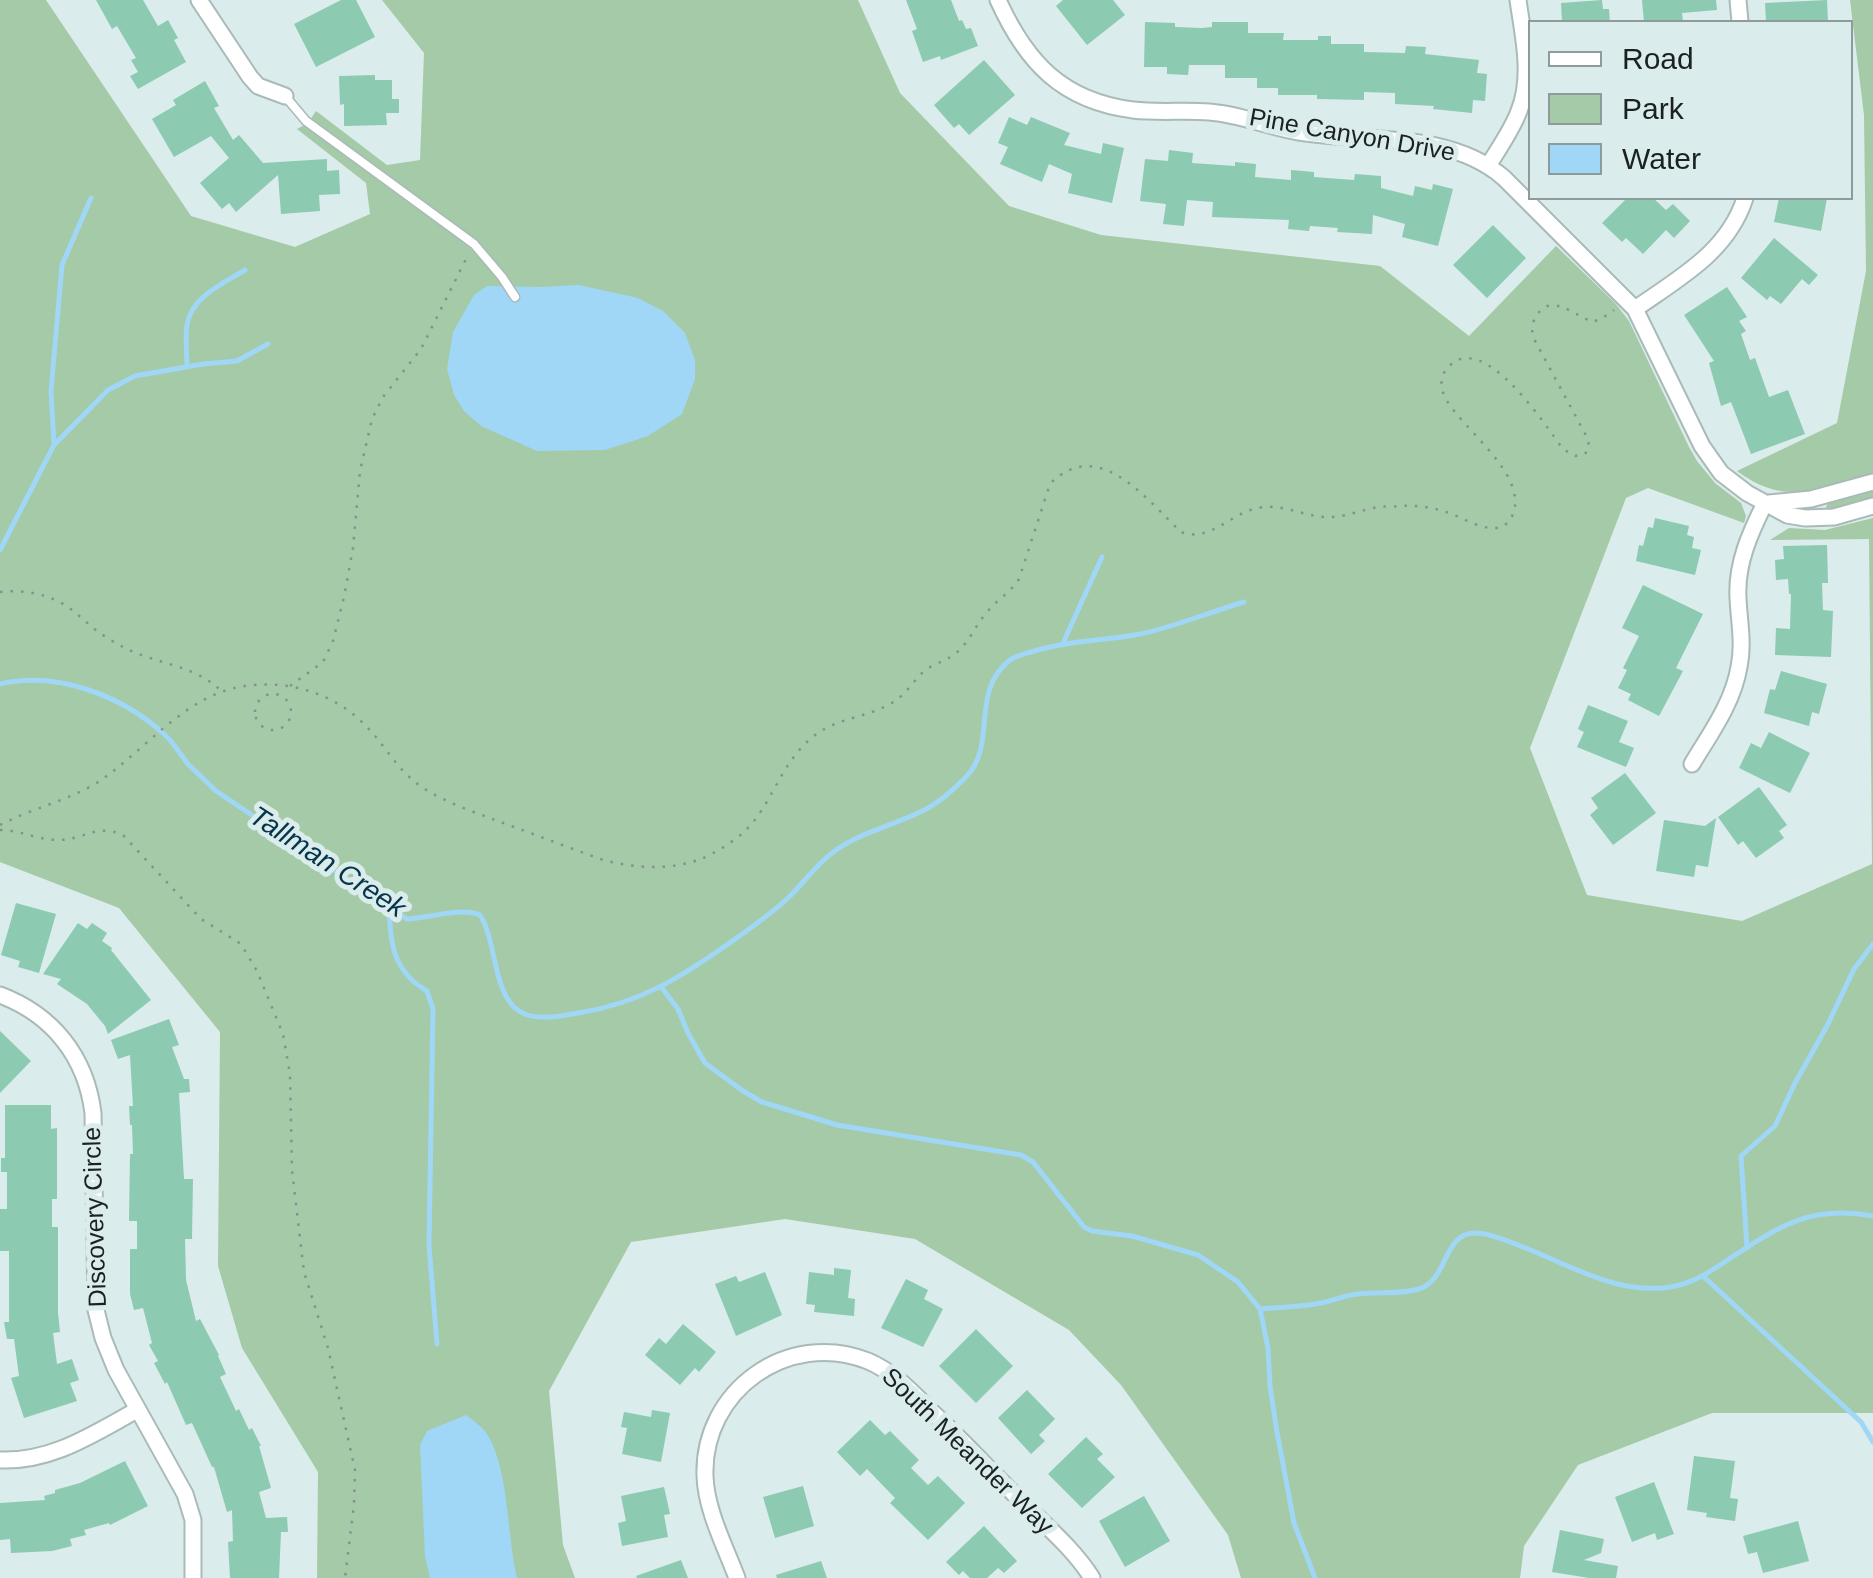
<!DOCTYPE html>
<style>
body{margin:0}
#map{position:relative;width:1873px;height:1578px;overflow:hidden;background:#daeceb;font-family:Arial,sans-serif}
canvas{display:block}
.legend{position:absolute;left:1528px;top:20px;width:325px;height:180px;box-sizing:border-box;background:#daeceb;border:2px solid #8e9b9a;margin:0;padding:12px 18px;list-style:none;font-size:30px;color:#1b2121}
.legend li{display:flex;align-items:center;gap:20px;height:50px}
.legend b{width:50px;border:2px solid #8e9b9a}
</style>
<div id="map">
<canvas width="1873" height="1578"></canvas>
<ul class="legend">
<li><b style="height:12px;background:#fff"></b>Road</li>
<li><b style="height:28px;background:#a4caa7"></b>Park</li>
<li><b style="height:28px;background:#a0d7f7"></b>Water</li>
</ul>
</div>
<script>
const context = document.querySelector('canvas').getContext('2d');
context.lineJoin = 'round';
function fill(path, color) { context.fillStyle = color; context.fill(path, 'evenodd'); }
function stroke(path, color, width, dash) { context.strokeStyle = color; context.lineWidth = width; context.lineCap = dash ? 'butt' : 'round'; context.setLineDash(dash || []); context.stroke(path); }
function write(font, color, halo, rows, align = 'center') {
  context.font = font + ' Arial,sans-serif'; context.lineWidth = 10; context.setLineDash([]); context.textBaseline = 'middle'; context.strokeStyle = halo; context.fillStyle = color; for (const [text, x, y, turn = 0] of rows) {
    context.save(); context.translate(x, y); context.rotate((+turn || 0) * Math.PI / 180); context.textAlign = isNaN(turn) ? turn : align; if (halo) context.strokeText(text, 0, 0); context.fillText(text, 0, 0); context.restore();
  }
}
const green = new Path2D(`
 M0,0H46L191,216L295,247L370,214L366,183L297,129L308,123L316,111L387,165L420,160L424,53L382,0H858L900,93L1009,206L1101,235L1380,266L1469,336L1556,246L1615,303L1629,321L1689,447L1697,461L1715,483L1741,503L1746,516L1744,523L1648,488L1626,498L1530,748L1587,895L1742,921L1872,864L1869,539L1770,540L1789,528L1825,530L1873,518V1413H1712L1578,1465L1524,1546L1520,1578H1241L1228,1535L1121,1385L1069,1330L915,1239L785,1219L631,1242L549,1391L563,1545L575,1578H317L318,1472L242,1348L218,1266L220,1032L119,908L0,862Z
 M1850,0H1873V473C1821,488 1786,508 1737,471L1837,423L1866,271L1864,115Z
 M1873,488V500L1833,510H1828L1826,507L1829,501Z`);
const water = new Path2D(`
 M579,285L638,298L663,311L685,333L695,360V379L682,414L648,436L605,450L537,451L481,426L464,411L454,395L447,369L453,332L474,295L487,286L541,287Z
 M466,1415C474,1421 484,1428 489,1437C509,1474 507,1536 517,1578H430L425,1556L420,1445L427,1431Z`);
const stream = new Path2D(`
 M187,367C187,353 185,338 187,325C191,297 224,283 245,270
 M54,444L51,391L62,265L91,198
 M0,550L54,445L108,390L135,376L203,364L237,361L268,344
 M1064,641L1102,557
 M0,684C57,671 121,695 164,734C173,742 180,754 188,764C197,773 207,782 216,791L407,919C430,918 459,907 480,915C497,941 492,993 519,1011C536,1022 560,1016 578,1013C638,1004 680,978 728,944C748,930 770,915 788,898C804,883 817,863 836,850C862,832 891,826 918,813C937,805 952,791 966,777C998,744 969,692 1010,660C1015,656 1024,654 1031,652C1065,641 1100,641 1135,635C1169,629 1210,612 1244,602
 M389,908C391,946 393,971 427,991L433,1009L429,1245L437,1344
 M662,988L678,1009L688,1033L705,1063L743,1091L762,1102L837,1125L1021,1155L1033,1162L1084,1227L1092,1231L1132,1236L1198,1255L1238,1282L1260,1309C1280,1307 1301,1307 1321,1303C1333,1301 1345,1295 1358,1294C1377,1291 1400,1295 1419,1289C1448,1280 1443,1234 1474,1233C1489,1233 1505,1240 1518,1245C1566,1263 1610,1292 1663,1288C1690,1286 1710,1272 1732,1257C1781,1225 1812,1205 1873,1216
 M1747,1248L1741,1156L1775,1126L1795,1083L1827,1026L1854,969L1873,944
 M1704,1277L1861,1422L1873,1442
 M1260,1309L1268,1348L1270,1386L1277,1432L1294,1523L1315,1578`);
const building = new Path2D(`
 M96,0H143L158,26L168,20L178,38L174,40L186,62L138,89L130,76L138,72L131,60L136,58L117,26L112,29Z
 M341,0H356L375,37L316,67L294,24Z
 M906,0H951L959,21L962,20L966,29L971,28L978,46L941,60L940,56L923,62L912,31L917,29Z
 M1063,0H1113L1125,15L1087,45L1056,6Z
 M1602,0L1603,9H1609L1610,22H1562L1561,3Z
 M1642,0H1716L1717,10L1682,13L1683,22H1644Z
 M1827,0L1828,22H1766L1765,3Z
 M1145,22L1175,23V27L1202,28L1212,27V22H1248V33H1284L1283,40H1318V36H1331V44H1364V52L1405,53L1406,46L1426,47L1425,54L1479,60L1477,73L1487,74L1485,101L1473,100L1472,113L1433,109L1434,106L1395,104V93L1364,92V100L1317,99V95H1278V88H1257V78H1225V65H1189L1188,75L1167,74V67H1144Z
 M984,60L1015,95L969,135L959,124L954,128L934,105Z
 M375,75V80H392V99H399V113H386L387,125L344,126V104L340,105L339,76Z
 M205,81L219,106L214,108L233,140L239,135L263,163L327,159V171L339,170L340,194L319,195L320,211L281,214L278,175L236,212L229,203L222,209L200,183L229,158L211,136L174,157L152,119L176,105L173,100Z
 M1009,117L1027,125L1031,117L1070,133L1064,145L1101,154L1103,143L1124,148L1112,203L1068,193L1072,174L1049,164L1042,182L1000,164L1008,147L998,143Z
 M1169,150L1193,153L1192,163L1235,166V162L1256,164L1255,177L1291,180V170L1314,172V177L1354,180L1355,174L1381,176V188L1413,196L1415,186L1432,190L1433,184L1453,189L1438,246L1402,237L1405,224L1373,215L1372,234L1337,232L1338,228L1310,226L1309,231L1288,229L1289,220L1212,217L1213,202L1187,200L1184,226L1163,224L1166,204L1140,201L1145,159L1168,161Z
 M1627,198H1653L1666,210L1673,204L1690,221L1674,238L1666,230L1643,254L1626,238L1622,242L1602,223Z
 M1779,198H1827L1821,231L1774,222Z
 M1493,225L1526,258L1487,298L1453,265Z
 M1774,238L1818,275L1809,285L1802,279L1781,304L1770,296L1767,300L1741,278Z
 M1727,287L1747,317L1739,321L1746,331L1741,334L1750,360L1755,358L1769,397L1788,390L1805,434L1751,454L1731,402L1721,406L1709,363L1714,361L1684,315Z
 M1655,518L1689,526L1687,535L1694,537L1692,548L1701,550L1695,575L1636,561L1639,545L1643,546L1648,527L1653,528Z
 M1827,545L1828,583H1822L1823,610L1833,611L1831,657L1775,655L1776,628L1790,629L1791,594H1789L1788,579L1776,580L1775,560L1784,559L1783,546Z
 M1643,585L1703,614L1676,668L1683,671L1659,716L1628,700L1631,694L1618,688L1627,670L1623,668L1639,636L1622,628Z
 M1781,671L1827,684L1819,714L1812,712L1809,726L1764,713L1770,689L1775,690Z
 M1588,705L1628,721L1619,742L1634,748L1626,767L1577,747L1584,732L1578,729Z
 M1769,732L1810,753L1790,793L1739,768L1751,743L1761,748Z
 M1625,773L1656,813L1613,845L1590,815L1598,808L1591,798Z
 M1759,787L1787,825L1779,831L1784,838L1756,858L1743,841L1738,845L1718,817Z
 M1716,818L1708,867L1696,865L1694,877L1656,871L1664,820L1705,826Z
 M16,903L56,914L39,973L18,967L20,961L1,955Z
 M78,923L87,929L92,923L107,933L102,941L112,948L111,950L151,1000L108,1034L105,1026L87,1004L57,984L61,979L43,974Z
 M169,1019L179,1045L172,1047L184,1079H189L190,1092L179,1093L184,1179H193L192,1239H185L186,1280L196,1321L200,1319L219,1355L218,1356L226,1374L220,1377L236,1411L239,1409L249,1430L252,1428L261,1446H259L271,1488L259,1492L266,1518L287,1517L288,1532H281L279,1578H230L228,1542L233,1541L232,1510L227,1512L214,1467H212L192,1423L186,1425L167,1382L165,1384L154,1363L158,1361L149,1345L152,1343L143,1308L134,1310L130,1294V1249H137V1221H129L130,1154H133L132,1125H130L129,1106H133L130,1055L118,1059L111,1040Z
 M0,1031L31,1061L0,1093Z
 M5,1105H51V1129L57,1128V1199H52V1227H58V1313L60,1332L53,1333L57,1364L72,1359L79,1380L70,1383L77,1401L24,1418L11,1378L19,1376L14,1339H7L4,1322H9V1251H0V1209H7V1172H1V1158H5Z
 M834,1268L851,1270L848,1298L855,1299L854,1316L814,1312L815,1305L806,1304L809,1272L834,1275Z
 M765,1272L782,1315L736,1336L715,1284L736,1276L739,1282Z
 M906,1279L928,1290L924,1299L943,1309L923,1347L881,1328Z
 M683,1324L716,1352L699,1372L695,1368L680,1385L645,1355L659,1338L666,1344Z
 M976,1329L1013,1366L976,1403L939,1366Z
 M1027,1390L1055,1419L1039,1435L1045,1441L1031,1454L998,1418Z
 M652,1410L670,1413L661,1462L622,1454L627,1428L621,1427L624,1412L651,1417Z
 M870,1420L885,1435L890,1431L919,1460L911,1468L928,1485L938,1476L965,1503L928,1540L890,1503L895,1498L867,1469L860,1476L837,1452Z
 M1086,1437L1103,1454L1097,1459L1115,1477L1082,1508L1048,1474Z
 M1694,1456L1735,1461L1730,1498L1738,1499L1735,1521L1706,1517L1707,1513L1687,1510Z
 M125,1461L148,1506L110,1525L109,1523L84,1530L86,1535L70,1539L72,1546L52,1551L11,1553L10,1539L0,1540V1503L45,1500L44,1496L55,1493V1490L80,1483Z
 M1654,1482L1674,1534L1657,1540L1655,1533L1632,1542L1615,1497Z
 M803,1486L814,1526L775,1538L763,1497Z
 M664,1487L670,1514L664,1515L668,1537L622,1546L618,1523L626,1521L621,1496Z
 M1144,1496L1170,1541L1125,1567L1099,1521Z
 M1798,1521L1809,1561L1763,1573L1757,1552L1748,1554L1743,1536Z
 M984,1526L1017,1561L1004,1573L998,1568L987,1578H970L963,1571L959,1575L946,1562Z
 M1560,1530L1604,1539L1601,1553L1584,1560L1618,1566L1616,1578H1589L1552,1572Z
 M681,1560L688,1578H637L636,1576Z
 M821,1561L827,1578H777L776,1575Z`);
const path = new Path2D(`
 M0,592C18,590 36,592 53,599C68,605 79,616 91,626C100,634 112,641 123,647C155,664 196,665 221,691
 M290,686L323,662L333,641L344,597L353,548L360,471L372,419L383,397L421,349L466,259
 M255 712a18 18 0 1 1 36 0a18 18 0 1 1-36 0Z
 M0,825C34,807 73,800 104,778C143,750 176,709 221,692C268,675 327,687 363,723C386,745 397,772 425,789C447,803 472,811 495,820C531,833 567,847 603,860C635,868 669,871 701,859C715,853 735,841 746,830C771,805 780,767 807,742C833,717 861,720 890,704C905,696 911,684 922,673C931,664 945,662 955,654C970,642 975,625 988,611C998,599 1010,593 1019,579L1050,484C1098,435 1146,499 1181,532C1210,543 1230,513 1258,508C1282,503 1302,516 1326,517C1343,518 1361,510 1378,507C1386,506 1394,507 1401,506C1417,505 1431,507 1446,512C1466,518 1501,544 1513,514C1528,474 1462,429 1446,399C1441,390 1439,379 1446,370C1480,324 1545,425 1563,449L1575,456L1585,454L1589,448L1588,439L1534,339C1529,325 1535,313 1547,306H1561L1592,322L1601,319L1614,310
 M0,830C20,830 38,840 58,840C84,840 96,823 123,835L201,919L241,944L257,971L283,1034L290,1074L292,1170L304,1272L328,1348L355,1470L354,1504L345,1578`);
const lane = new Path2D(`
 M285,96L306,121L474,244L502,277L515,297`);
const street = new Path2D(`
 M199,0L250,77L258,86L285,96
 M998,0C1026,62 1062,101 1133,110C1158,113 1184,110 1209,112C1240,114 1268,127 1299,132C1366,143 1449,130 1504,178L1635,309L1702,446L1721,473L1747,493L1787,515L1805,518L1834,517L1873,506
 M1738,0L1740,22
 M1488,166C1499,148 1512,130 1519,111C1533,76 1523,36 1518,0
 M1635,309C1679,278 1728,252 1745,198
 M1769,503L1811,499L1873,482
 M1692,764C1710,734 1733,703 1739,667C1744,644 1739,621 1738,598C1736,564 1750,533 1765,503
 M0,995C53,1015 86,1057 93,1113L96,1310L103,1338L116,1370L185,1494L193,1520V1578
 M0,1460C52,1462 93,1434 137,1410
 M737,1578C725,1546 706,1510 705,1476C702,1391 788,1329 868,1361C894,1372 913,1393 933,1413C961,1439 987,1467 1014,1494C1040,1521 1072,1546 1092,1578`);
const streetNames = [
 ["Pine Canyon Drive",1352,136,10],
 ["Discovery Circle",96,1217,-92],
 ["South Meander Way",967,1452,44]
];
const waterNames = [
 ["Tallman Creek",327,863,33]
];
fill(green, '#a4caa7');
fill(water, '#a0d7f7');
stroke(stream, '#a0d7f7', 5);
fill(building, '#8ccab2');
stroke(lane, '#a9bab9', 11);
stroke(street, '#a9bab9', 19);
stroke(path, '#859191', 2.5, [2.5, 8]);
stroke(lane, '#fff', 8);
stroke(street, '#fff', 15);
write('25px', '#1b2121', '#daeceb', streetNames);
write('italic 28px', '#05354b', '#daeceb', waterNames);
</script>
